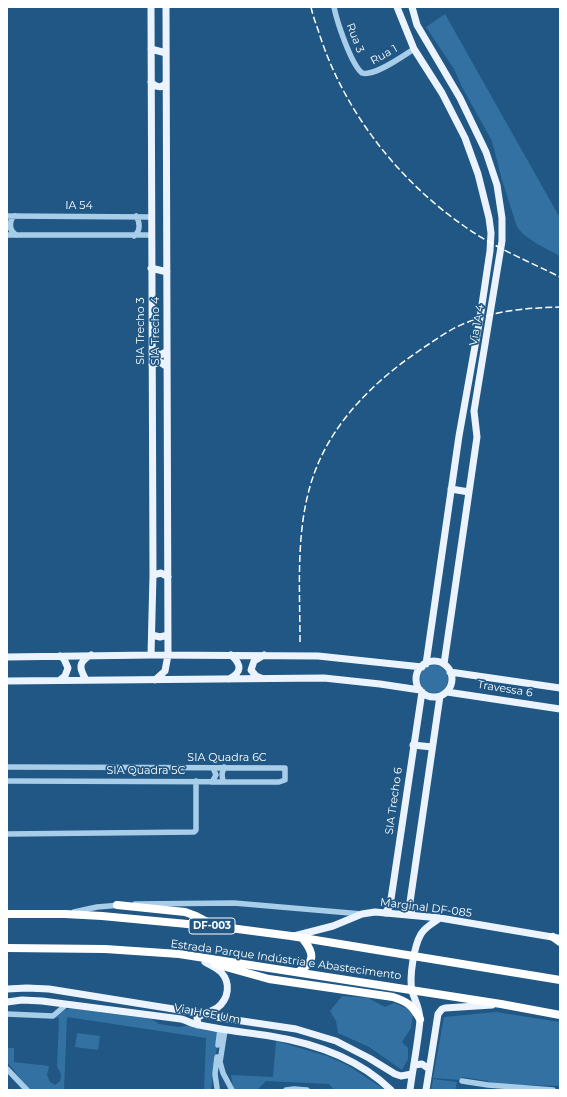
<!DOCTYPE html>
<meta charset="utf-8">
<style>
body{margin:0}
#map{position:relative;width:567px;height:1097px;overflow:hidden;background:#205784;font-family:Montserrat,sans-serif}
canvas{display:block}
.frame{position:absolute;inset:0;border:8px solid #fff;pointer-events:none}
</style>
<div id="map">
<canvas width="567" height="1097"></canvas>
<div class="frame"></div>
</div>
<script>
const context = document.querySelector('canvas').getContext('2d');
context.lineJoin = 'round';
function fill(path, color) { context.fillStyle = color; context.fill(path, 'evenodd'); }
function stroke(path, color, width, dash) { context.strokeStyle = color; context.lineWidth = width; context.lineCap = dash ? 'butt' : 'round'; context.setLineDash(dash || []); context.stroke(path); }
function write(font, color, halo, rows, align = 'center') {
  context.font = font + ' Montserrat,sans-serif'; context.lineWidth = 3.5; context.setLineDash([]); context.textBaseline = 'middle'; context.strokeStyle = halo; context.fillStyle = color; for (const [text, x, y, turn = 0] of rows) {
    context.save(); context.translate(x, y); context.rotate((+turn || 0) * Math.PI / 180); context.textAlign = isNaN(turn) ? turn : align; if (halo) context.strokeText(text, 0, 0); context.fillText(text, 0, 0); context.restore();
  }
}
const green = new Path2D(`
 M445,14L560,218V256L537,244L523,234L517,227L502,180L492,141L462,87L454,69L426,27Z
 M420 679a14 14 0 1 1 28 0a14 14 0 1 1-28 0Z
 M342,996L368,998L385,1007L394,1003L406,1008L413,1014L411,1028L402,1042L408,1048V1059L402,1070L369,1047L338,1033L336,1021L330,1011Z
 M71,1008L151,1019L159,1024L179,1027L193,1025L219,1032L211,1090H204L206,1038L67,1017L64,1090H30L7,1062V1048H14V1062L49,1066L47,1075L50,1082L55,1085L60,1081L61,1074L57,1066L59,1018H56L63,1011Z
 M496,1012L560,1022V1086L488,1084V1081L462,1077L461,1080L433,1078L444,1017Z
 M77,1033L100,1036L98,1050L75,1047Z
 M276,1041L327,1056L349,1066L385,1090H334L329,1084L266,1081L257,1090H235L233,1086L231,1075L273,1077Z
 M433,1079L457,1082L455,1090H431Z`);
const minor = new Path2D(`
 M334,7C337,22 351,64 362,73C374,77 403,56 414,49
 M7,216L151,217
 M15,216L12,218C9,225 10,231 16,235
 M7,235H151
 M134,236C141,231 140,222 136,216
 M7,767L285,768V780L279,782L7,781
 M212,782L216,775L213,768
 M223,782L222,774L224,767
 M7,834L194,832L196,830V781
 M135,904L234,903L362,914
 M74,912L97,907L121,905
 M7,1014L53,1016L67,1004
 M225,1030L220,1062L223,1073L232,1090
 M218,1045L220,1029
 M217,1057L215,1074L217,1088
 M7,1069L27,1090
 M462,1081L488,1085L553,1090
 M286,1090L294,1089L307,1090`);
const major = new Path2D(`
 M151,7L153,575L151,655
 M397,7L414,49L442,93L465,138L478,174L489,218L491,233L490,251L480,318L459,436L426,664
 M412,7L417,25L460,98L486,152L497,185L502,218V241L474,411L477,437L444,664
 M151,49L166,53
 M151,82C155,87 162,89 166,83
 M151,268L167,272
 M152,351L160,355L166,352
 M152,365L160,362L166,366
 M451,489L469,492
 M153,575L161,573L168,577
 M152,635L160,637L168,635
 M7,657L151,655L318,656L422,667
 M416 679a18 18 0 1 1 36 0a18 18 0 1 1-36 0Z
 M450,672L560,688
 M261,678L256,676L251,670L254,661L264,655
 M229,679C242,672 242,665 231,655
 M60,680L65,676L68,668L64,659L60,656
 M86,680C79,668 78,662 91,655
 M155,680L165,671L168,655L166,7
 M7,681L324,678L380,684L420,690
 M447,692L560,709
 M413,745L432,747
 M385,913L390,906L391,899L422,692
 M412,915L410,902L440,696
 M294,936L333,926L362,914L375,912L440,918L558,938
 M7,989L27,988L49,989L192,1012L222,1018L296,1029L336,1041L369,1058L395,1074L401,1076L412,1074
 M7,1002L22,1000L42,1001L181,1019C186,1020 190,1023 195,1024C220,1030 245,1032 270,1036C314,1043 359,1059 391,1090
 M198,1025L197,1018C203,1013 211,1012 217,1008C229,999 231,983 221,972C217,968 210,965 205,962
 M414,1065L422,1064L429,1069
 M410,1090C413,1067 418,1043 420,1020C420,1009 415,1001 412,991C409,977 414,946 421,934C425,927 433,923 440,918
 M426,1090L438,1014L442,1009L445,1008L492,1005`);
const highway = new Path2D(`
 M117,905L185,912L196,916L213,925
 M7,914H65L102,916L230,928L291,936L560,980
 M553,937L560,942
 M7,948L105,949L179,954L501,1004L560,1015
 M215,964L269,979L393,997C408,1002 412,1005 420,1019
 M298,972C315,962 315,954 303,939`);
const rail = new Path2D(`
 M311,7C313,17 317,26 320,36C345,112 398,180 464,226C493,247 528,261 560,277
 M300,642C300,586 295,527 314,474C334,418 380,376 429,344C441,336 454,327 468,322C498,310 528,308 560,307`);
const shields = [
 [212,926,46]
];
const shieldNames = [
 ["DF-003",212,926]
];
const streetNames = [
 ["Rua 3",355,38,69],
 ["Rua 1",384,55,-29],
 ["IA 54",79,206],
 ["Via 1A 4",477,325,-80],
 ["SIA Trecho 3",141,331,-90],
 ["SIA Trecho 4",156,331,-90],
 ["Travessa 6",505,689,9],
 ["SIA Quadra 6C",227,758],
 ["SIA Quadra 5C",146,771],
 ["SIA Trecho 6",394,801,-82],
 ["Marginal DF-085",426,908,7],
 ["Estrada Parque Indústria e Abastecimento",286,960,8],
 ["Via HCE Um",207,1014,11]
];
fill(green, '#3371a2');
stroke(minor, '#a8cde9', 5.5);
stroke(major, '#ebf4fe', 7);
stroke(highway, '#fff', 8);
stroke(rail, '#fff', 1.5, [7, 3]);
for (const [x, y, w] of shields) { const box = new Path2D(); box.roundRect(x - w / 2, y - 8, w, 16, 3); context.fillStyle = '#205784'; context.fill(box); stroke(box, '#fff', 1); }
write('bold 10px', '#fff', null, shieldNames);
write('11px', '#fff', '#205784', streetNames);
</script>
